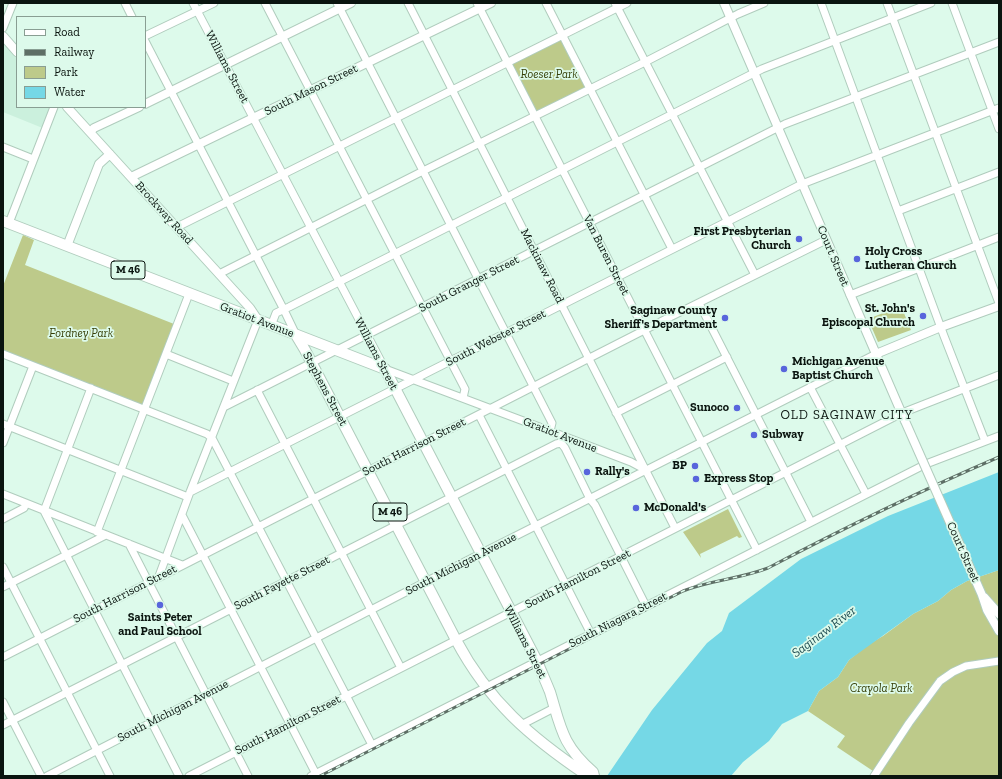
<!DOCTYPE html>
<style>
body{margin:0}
#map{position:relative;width:1002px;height:779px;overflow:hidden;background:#ddfaeb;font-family:"Zilla Slab",serif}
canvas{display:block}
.frame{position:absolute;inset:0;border:4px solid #0a140f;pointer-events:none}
.legend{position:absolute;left:16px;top:16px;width:130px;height:92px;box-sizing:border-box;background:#ddfaeb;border:1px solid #899e93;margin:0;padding:5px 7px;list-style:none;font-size:12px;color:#0a140f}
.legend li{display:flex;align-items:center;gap:8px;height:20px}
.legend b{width:20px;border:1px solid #899e93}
</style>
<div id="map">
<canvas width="1002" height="779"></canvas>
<div class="frame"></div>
<ul class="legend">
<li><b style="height:5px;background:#fff"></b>Road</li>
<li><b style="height:5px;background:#5e6f66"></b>Railway</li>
<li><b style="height:11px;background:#bdca8a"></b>Park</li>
<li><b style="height:11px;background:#75d8e6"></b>Water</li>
</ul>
</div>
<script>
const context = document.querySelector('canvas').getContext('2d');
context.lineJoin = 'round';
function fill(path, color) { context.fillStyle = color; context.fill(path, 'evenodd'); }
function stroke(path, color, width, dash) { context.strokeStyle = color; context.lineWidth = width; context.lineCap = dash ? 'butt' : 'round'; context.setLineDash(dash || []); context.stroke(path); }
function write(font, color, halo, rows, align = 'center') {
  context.font = font + ' "Zilla Slab",serif'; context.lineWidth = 3.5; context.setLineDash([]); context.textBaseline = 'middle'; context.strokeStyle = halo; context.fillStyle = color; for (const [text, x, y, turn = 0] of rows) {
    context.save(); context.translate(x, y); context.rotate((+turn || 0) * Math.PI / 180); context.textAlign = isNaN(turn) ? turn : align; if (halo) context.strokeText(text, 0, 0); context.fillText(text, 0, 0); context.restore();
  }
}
const built = new Path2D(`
 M3,36L17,52V107H55L45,129L3,112Z`);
const green = new Path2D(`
 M561,38L586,87L537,112L511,63Z
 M23,235L34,240L25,265L174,324L143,405L3,350V286Z
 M901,306L911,330L878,342L868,319Z
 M728,509L742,537L739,538L737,536L700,554L701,558L683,532Z
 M999,570V614L983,596L999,631V776H874L876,773L837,747L845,736L808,711L819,691L838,677L849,660L869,644L883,636L913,614L938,601L951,590L967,581Z`);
const water = new Path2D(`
 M999,472V570L967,581L951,590L938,601L913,614L849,660L838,677L819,691L808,711L782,724L769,741L743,762L731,776H607L652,710L707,643L722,631L729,613L801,559L888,516Z`);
const minor = new Path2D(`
 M125,3L132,17
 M193,3L385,369L550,431L631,462L646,470
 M265,3L465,389L463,398
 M337,3L552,423L550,431
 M408,3L675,528
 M477,3L757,550
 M546,3L672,249
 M615,3L755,275
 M821,3L944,336L985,441
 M887,3L999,303
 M952,3L999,129
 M3,28L13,3
 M145,36L214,3
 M145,41L284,310L296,335
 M3,147L33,159
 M898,211L999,172
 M9,223L54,107
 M177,227L627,3
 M219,274L423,171L645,62L738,14L764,3
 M850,295L999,237
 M699,303L811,522
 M271,326L276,313L289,307L762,69L931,3
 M3,354L207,434L212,438L372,745
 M166,354L233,381
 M810,387L866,494
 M91,388L44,511L179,776
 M257,390L401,668
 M224,407L785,124L999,42
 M616,413L727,357
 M479,415L591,634
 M3,424L188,497
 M562,439L561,443L565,448L590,499L595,505L646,606
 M3,443L33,366
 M190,492L802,184L999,108
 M3,494L182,565
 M182,515L317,776
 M3,519L24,508L26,503
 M97,532L189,294
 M129,544L248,776
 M3,567L110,776
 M159,576L190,492L258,320
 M3,587L106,535
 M3,657L666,319L826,240
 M3,702L41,776
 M3,725L556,444L561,443
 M521,725L554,708
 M47,776L480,554L876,354
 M189,776L902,413L999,375
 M311,776L926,464L999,436
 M874,776L909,723L940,681L953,672L966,666L999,661`);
const major = new Path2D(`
 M724,3L905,421
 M3,36L17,52
 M145,104L351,3
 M67,107L250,308L258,320
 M90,132L94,128L139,107
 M131,177L491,3
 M67,246L99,164L110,154
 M876,354L941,327L999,306
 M982,595L987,610L999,631
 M984,597L999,614`);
const highway = new Path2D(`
 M3,221L385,369L537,661C541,671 546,682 550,692C561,728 562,745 593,772L594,776
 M296,335L305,350L456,640C489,702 530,737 588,776`);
const rail = new Path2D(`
 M320,776L683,591C710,580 740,579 768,568C844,528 920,491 999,457`);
const majorBridge = new Path2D(`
 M905,421L982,595`);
const markers = [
 [799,239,4,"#5865dc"],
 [857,259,4,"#5865dc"],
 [923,316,4,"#5865dc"],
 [725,318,4,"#5865dc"],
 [784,369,4,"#5865dc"],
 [737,408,4,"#5865dc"],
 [754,435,4,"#5865dc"],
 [695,466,4,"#5865dc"],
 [587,472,4,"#5865dc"],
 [696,479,4,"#5865dc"],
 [636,508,4,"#5865dc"],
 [160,605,4,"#5865dc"]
];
const shields = [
 [128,270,34],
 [390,512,34]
];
const shieldNames = [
 ["M 46",128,270],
 ["M 46",390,512]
];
const streetNames = [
 ["Williams Street",227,67,62],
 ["South Mason Street",311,90,-26],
 ["Brockway Road",164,213,48],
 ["Van Buren Street",606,255,63],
 ["Court Street",833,256,67],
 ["Mackinaw Road",542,266,63],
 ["South Granger Street",469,284,-27],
 ["Gratiot Avenue",257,320,21],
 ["South Webster Street",496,338,-27],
 ["Williams Street",376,354,62],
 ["Stephens Street",325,389,62],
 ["Gratiot Avenue",560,435,21],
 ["South Harrison Street",414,447,-27],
 ["Court Street",963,552,66],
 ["South Michigan Avenue",461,564,-27],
 ["South Hamilton Street",578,579,-27],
 ["South Fayette Street",282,583,-27],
 ["South Harrison Street",125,594,-27],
 ["South Niagara Street",618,620,-27],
 ["Williams Street",525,642,63],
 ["South Michigan Avenue",173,711,-27],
 ["South Hamilton Street",288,725,-27]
];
const parkNames = [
 ["Roeser Park",549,75],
 ["Fordney Park",81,334],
 ["Crayola Park",881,689]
];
const poiNames = [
 ["First Presbyterian",791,232,"right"],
 ["Church",791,246,"right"],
 ["Holy Cross",865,252],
 ["Lutheran Church",865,266],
 ["St. John's",915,309,"right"],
 ["Episcopal Church",915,323,"right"],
 ["Saginaw County",717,311,"right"],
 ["Sheriff's Department",717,325,"right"],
 ["Michigan Avenue",792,362],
 ["Baptist Church",792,376],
 ["Sunoco",729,408,"right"],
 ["Subway",762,435],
 ["BP",687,466,"right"],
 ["Rally's",595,472],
 ["Express Stop",704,479],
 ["McDonald's",644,508],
 ["Saints Peter",160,618,"center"],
 ["and Paul School",160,632,"center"]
];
const neighbourhoodNames = [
 ["OLD SAGINAW CITY",847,415]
];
const waterNames = [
 ["Saginaw River",824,632,-37]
];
fill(built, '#cbf0dd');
fill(green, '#bdca8a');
fill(water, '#75d8e6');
stroke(minor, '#b0ccbd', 9);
stroke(major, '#b0ccbd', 10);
stroke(highway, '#b0ccbd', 12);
stroke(minor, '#fff', 7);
stroke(major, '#fff', 8);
stroke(highway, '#fff', 10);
stroke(rail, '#5e6f66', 3);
stroke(rail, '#ddfaeb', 1.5, [4.5]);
stroke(majorBridge, '#b0ccbd', 10, []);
stroke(majorBridge, '#fff', 8);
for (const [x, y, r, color] of markers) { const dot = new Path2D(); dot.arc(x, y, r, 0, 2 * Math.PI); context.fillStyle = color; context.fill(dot); stroke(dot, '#ddfaeb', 1.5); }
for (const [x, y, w] of shields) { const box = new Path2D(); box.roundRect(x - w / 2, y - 9, w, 18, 3); context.fillStyle = '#ddfaeb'; context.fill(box); stroke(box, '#0a140f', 1); }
write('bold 11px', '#0a140f', null, shieldNames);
write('12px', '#0a140f', '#ddfaeb', streetNames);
write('italic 12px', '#363f07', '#ddfaeb', parkNames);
write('bold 12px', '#0a140f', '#ddfaeb', poiNames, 'left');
context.letterSpacing = '1px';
write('13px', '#0a140f', '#ddfaeb', neighbourhoodNames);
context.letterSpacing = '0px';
write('italic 13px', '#1c4950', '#ddfaeb', waterNames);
</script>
